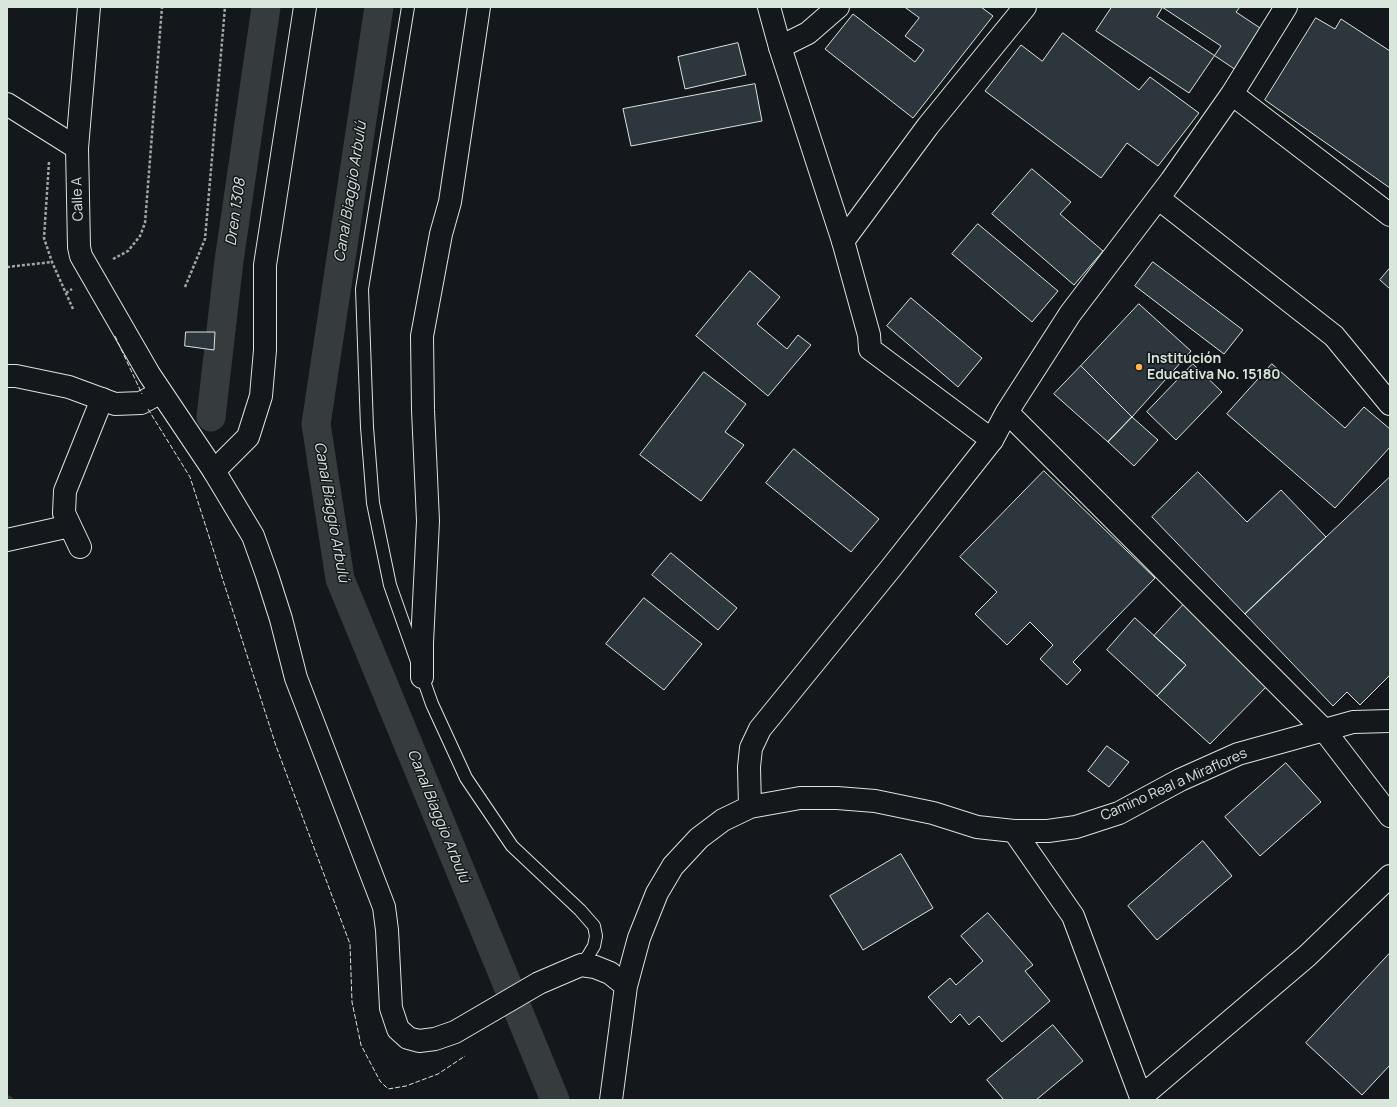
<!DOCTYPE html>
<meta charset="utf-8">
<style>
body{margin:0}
#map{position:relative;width:1397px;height:1107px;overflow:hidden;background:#14181c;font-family:Manrope,sans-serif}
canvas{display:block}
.frame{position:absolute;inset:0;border:8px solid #d8e6dc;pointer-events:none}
</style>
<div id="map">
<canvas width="1397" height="1107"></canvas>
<div class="frame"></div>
</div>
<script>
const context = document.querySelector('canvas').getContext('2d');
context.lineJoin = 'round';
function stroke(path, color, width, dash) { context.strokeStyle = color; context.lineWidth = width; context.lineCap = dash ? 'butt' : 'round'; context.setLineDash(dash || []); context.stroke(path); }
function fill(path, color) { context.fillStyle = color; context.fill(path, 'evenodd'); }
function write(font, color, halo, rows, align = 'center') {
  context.font = font + ' Manrope,sans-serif'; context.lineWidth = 3; context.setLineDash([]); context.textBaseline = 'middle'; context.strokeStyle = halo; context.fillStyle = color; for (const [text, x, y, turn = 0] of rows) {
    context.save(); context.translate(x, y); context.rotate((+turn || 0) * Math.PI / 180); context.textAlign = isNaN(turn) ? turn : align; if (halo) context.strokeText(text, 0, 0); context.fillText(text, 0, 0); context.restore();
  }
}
const stream = new Path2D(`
 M7,1099L9,1100`);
const canal = new Path2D(`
 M379,7L316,424L340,579L555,1100
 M211,417L229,261L266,7`);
const building = new Path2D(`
 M905,7H981L993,16L913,118L825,49L853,14L915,62L924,50L905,36L919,18Z
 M1112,7H1162L1221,46L1189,93L1096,31Z
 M1163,7H1240L1236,12L1263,30L1236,70L1157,17Z
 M1316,18L1335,29L1341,19L1390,51V188L1265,100Z
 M1063,33L1139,90L1150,77L1199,113L1158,166L1127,143L1101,178L985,91L1021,45L1042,61Z
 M738,43L746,75L685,89L678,57Z
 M755,84L762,121L631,146L623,109Z
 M1032,169L1071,202L1060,214L1103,251L1074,285L992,214Z
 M978,224L1058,291L1032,322L952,254Z
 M1153,262L1243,330L1224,354L1135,286Z
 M1390,268V289L1380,280Z
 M750,271L780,297L757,324L787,349L798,335L811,345L768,396L696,336Z
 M911,298L982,358L958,387L887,326Z
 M1139,304L1191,351L1132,417L1081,366Z
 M186,332H215L214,350L185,346Z
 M1193,364L1222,392L1176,440L1147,412Z
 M1272,364L1345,428L1364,407L1390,429V447L1335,508L1227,414Z
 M1081,366L1132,417L1108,442L1054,394Z
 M704,372L746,404L725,432L744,445L701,501L640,455Z
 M1132,417L1158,440L1134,466L1108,442Z
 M794,449L879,519L851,552L766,483Z
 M1044,471L1155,578L1073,662L1081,670L1067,685L1040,659L1053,645L1030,622L1007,645L975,614L997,592L960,557Z
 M1198,472L1247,522L1281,490L1326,537L1245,614L1152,517Z
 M1390,477V675L1360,705L1347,692L1333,706L1245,614Z
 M671,553L737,608L718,630L652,575Z
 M644,598L702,644L664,690L606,644Z
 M1184,604L1268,685L1210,744L1157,696L1186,665L1154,636Z
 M1135,618L1186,665L1157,696L1107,650Z
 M1107,746L1129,762L1109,787L1088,771Z
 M1286,763L1321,802L1260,856L1225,817Z
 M1203,841L1232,876L1157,940L1128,906Z
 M901,854L933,908L863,950L830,896Z
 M988,913L1033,965L1025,971L1050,1001L1002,1042L979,1016L969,1025L960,1014L951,1023L928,997L950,978L956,985L983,961L961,936Z
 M1390,953V1065L1362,1095L1306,1043Z
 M1053,1025L1083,1061L1036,1100H1004L987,1080Z`);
const path = new Path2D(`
 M49,162L44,238L52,262L73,309
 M113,259L128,251L140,236L145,223L162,7
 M7,267L52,262
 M185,287L205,239L225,7
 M66,293L72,289`);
const lane = new Path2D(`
 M408,7L362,289L367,427L373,503L390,585L432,704L466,778L512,846L580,910L594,926L596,936L594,946L588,956L581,965`);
const street = new Path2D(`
 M780,47L808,33L838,7
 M1232,94L1390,215
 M7,104L77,148
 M1158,198L1334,336L1390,404
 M843,241L928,126L1025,7
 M1007,412L1324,730L1390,816
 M992,440L1007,412L1070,314L1171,181L1232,94L1286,7
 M214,471L248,437L261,396L265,350V265L305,7
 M7,540L70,526
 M80,547L64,513L65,491L102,399
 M422,677V643L428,521L423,410L422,336L441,234L450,202L479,7
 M1014,831L1073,916L1142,1100
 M1141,1097L1307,956L1390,876`);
const secondary = new Path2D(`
 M89,7L77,148L79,247L81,256L149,374L214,471L253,536L267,575L281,619L296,678L384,907L387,930L391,1008L398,1029L408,1038L419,1041L435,1039L455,1032L539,983L581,965L595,967L610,973L626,986
 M7,376H16L69,387L115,404L141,403L161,392
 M750,807L749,767L751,748L760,729L891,568L992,440L870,349L869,335L843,241L780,47L769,7
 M611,1100L626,986L639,938L657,893L673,866L699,838L723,820L750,807L800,798H837L875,801L933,813L977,827L1014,831H1048L1076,827L1119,813L1180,780L1238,754L1353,722L1390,721`);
const fence = new Path2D(`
 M115,336L142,394
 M148,409L190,477L276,746L350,944L352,1002L361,1045L380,1081L388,1089L406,1086L438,1074L465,1056`);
const markers = [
 [1139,367,4,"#ffb74d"]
];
const streetNames = [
 ["Calle A",78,199,-92],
 ["Camino Real a Miraflores",1174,785,-24]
];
const poiNames = [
 ["Institución",1147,359],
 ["Educativa No. 15180",1147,375]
];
const waterNames = [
 ["Canal Biaggio Arbulú",351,192,-81],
 ["Dren 1308",236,212,-82],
 ["Canal Biaggio Arbulú",331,512,80],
 ["Canal Biaggio Arbulú",438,816,68]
];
stroke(stream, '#363b3e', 8);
stroke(canal, '#363b3e', 29);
fill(building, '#2c363c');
stroke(building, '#d8e6dc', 1);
stroke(lane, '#d8e6dc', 14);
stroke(street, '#d8e6dc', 24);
stroke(secondary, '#d8e6dc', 24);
stroke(path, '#9da8a2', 2.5, [3, 2]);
stroke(lane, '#14181c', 12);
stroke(street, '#14181c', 22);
stroke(secondary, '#14181c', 22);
stroke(fence, '#d8e6dc', 1, [5, 2]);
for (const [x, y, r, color] of markers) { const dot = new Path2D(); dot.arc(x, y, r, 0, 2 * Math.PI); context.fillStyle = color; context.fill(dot); stroke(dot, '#14181c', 1.5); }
write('14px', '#d8e6dc', '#14181c', streetNames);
write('bold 14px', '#d8e6dc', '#14181c', poiNames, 'left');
write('italic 15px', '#d8e6dc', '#14181c', waterNames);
</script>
